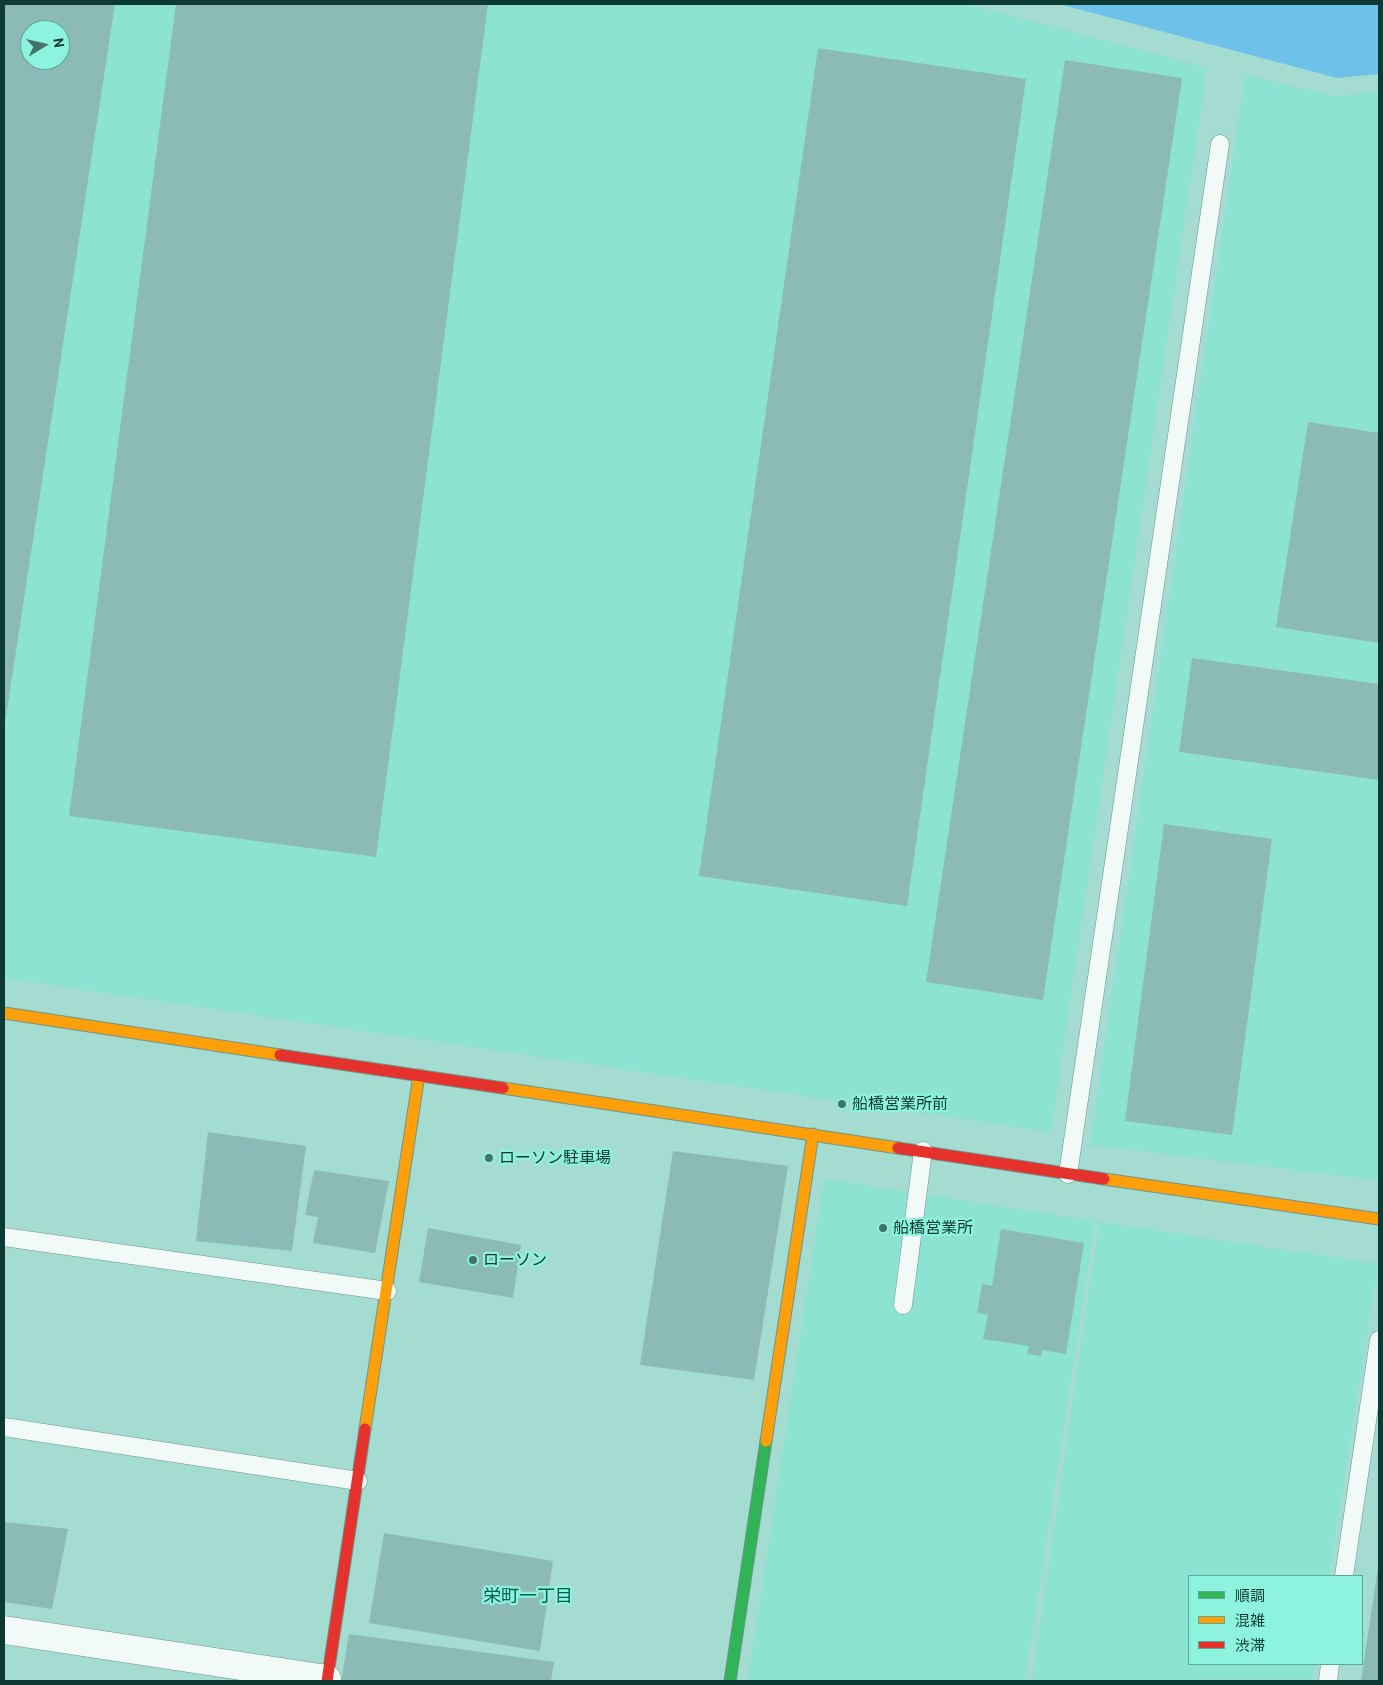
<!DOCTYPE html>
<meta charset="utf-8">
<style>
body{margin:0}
#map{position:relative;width:1383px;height:1685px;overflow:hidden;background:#a5dcd1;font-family:Barlow,"Noto Sans JP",sans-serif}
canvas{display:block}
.frame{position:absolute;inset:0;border:5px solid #0d3a32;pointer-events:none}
.legend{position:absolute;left:1188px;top:1575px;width:175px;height:90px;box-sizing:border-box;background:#8ef3de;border:1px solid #5aa999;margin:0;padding:6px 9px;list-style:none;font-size:15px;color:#0d3a32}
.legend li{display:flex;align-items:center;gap:10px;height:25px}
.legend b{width:25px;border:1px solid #5aa999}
.north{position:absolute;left:20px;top:20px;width:50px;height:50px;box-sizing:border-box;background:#8ef3de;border:1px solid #5aa999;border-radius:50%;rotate:81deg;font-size:14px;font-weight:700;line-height:20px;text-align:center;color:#0d3a32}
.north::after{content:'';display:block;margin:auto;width:18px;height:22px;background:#42736a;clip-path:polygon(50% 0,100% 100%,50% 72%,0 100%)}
</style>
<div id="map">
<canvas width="1383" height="1685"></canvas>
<div class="frame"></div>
<ul class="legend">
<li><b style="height:6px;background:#30b455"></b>順調</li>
<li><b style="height:6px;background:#ff9f0a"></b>混雑</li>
<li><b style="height:6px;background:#e5322d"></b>渋滞</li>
</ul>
<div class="north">N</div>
</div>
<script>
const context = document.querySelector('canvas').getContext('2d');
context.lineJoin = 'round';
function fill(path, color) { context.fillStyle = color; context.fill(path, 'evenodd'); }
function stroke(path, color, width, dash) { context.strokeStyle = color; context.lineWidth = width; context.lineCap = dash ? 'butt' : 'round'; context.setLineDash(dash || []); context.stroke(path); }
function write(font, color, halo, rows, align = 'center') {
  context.font = font + ' Barlow,"Noto Sans JP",sans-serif'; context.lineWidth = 4.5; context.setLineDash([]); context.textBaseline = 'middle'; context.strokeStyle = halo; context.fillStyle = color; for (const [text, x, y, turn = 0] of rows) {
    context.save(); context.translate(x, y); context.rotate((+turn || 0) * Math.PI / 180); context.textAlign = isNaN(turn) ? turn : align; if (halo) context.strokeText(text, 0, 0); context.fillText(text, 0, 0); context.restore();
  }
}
const built = new Path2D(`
 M4,4H968L1207,68L1051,1132L4,978ZM30,30H60V60H30Z
 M1245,75L1334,96L1379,92V1180L1090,1145Z
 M824,1179L1095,1221L1025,1681H748Z
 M1099,1222L1378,1264L1329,1576H1189V1664H1315L1313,1681H1032Z`);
const water = new Path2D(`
 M1059,4H1379V74L1337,78Z`);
const building = new Path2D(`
 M4,4H115L5,723H4ZM30,30H60V60H30Z
 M176,4H488L376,857L69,816Z
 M818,48L1026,79L907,906L699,876Z
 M1065,60L1182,78L1043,1000L926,982Z
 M1308,422L1379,433V643L1276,627Z
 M1192,658L1379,684V780L1179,752Z
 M1164,824L1272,839L1232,1135L1125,1121Z
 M208,1132L306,1146L292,1251L196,1241Z
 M673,1151L788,1166L754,1380L640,1365Z
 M314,1170L389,1181L375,1253L313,1243L318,1217L305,1215Z
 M428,1228L521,1245L513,1298L419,1282Z
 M1001,1229L1084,1243L1066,1354L1042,1350L1041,1356L1027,1354L1029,1346L983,1339L988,1315L977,1313L982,1284L992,1286Z
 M4,1522L68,1529L52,1609L4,1602Z
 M384,1533L553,1561L540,1651L369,1623Z
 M1378,1567L1379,1681H1361Z
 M349,1634L554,1662L551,1681H341Z`);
const lane = new Path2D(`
 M1068,1174L1220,144
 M4,1237L387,1291
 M903,1305L923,1151
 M4,1427L358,1481
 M1344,1576L1379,1340
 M1328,1681L1330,1664`);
const street = new Path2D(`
 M4,1630L327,1679`);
const fast = new Path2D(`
 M730,1681L766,1441`);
const slow = new Path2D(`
 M4,1013L280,1055
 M503,1088L898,1148
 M1104,1179L1379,1219
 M365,1429L419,1075
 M766,1441L813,1134`);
const jam = new Path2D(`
 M280,1055L503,1088
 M898,1148L1104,1179
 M327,1681L365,1429`);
const markers = [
 [842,1104,5,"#42736a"],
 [489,1158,5,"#42736a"],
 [883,1228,5,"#42736a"],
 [473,1260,5,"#42736a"]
];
const poiNames = [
 ["船橋営業所前",852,1104],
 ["ローソン駐車場",499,1158],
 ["船橋営業所",893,1228],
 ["ローソン",483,1260]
];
const neighbourhoodNames = [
 ["栄町一丁目",528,1596]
];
fill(built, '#8ce3d2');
fill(water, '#6ec2e9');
fill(building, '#8cbab6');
stroke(lane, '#6d958d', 19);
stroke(street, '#6d958d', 29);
stroke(fast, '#6d958d', 13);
stroke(slow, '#6d958d', 13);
stroke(jam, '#6d958d', 13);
stroke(lane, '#f2faf8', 18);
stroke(street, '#f2faf8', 28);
stroke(fast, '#30b455', 11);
stroke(slow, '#ff9f0a', 11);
stroke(jam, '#e5322d', 11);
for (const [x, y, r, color] of markers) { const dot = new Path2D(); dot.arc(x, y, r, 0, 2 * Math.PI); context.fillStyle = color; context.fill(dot); stroke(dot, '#8ef3de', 2); }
write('16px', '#0d3a32', '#8ef3de', poiNames, 'left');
write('18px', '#016052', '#8ef3de', neighbourhoodNames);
</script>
